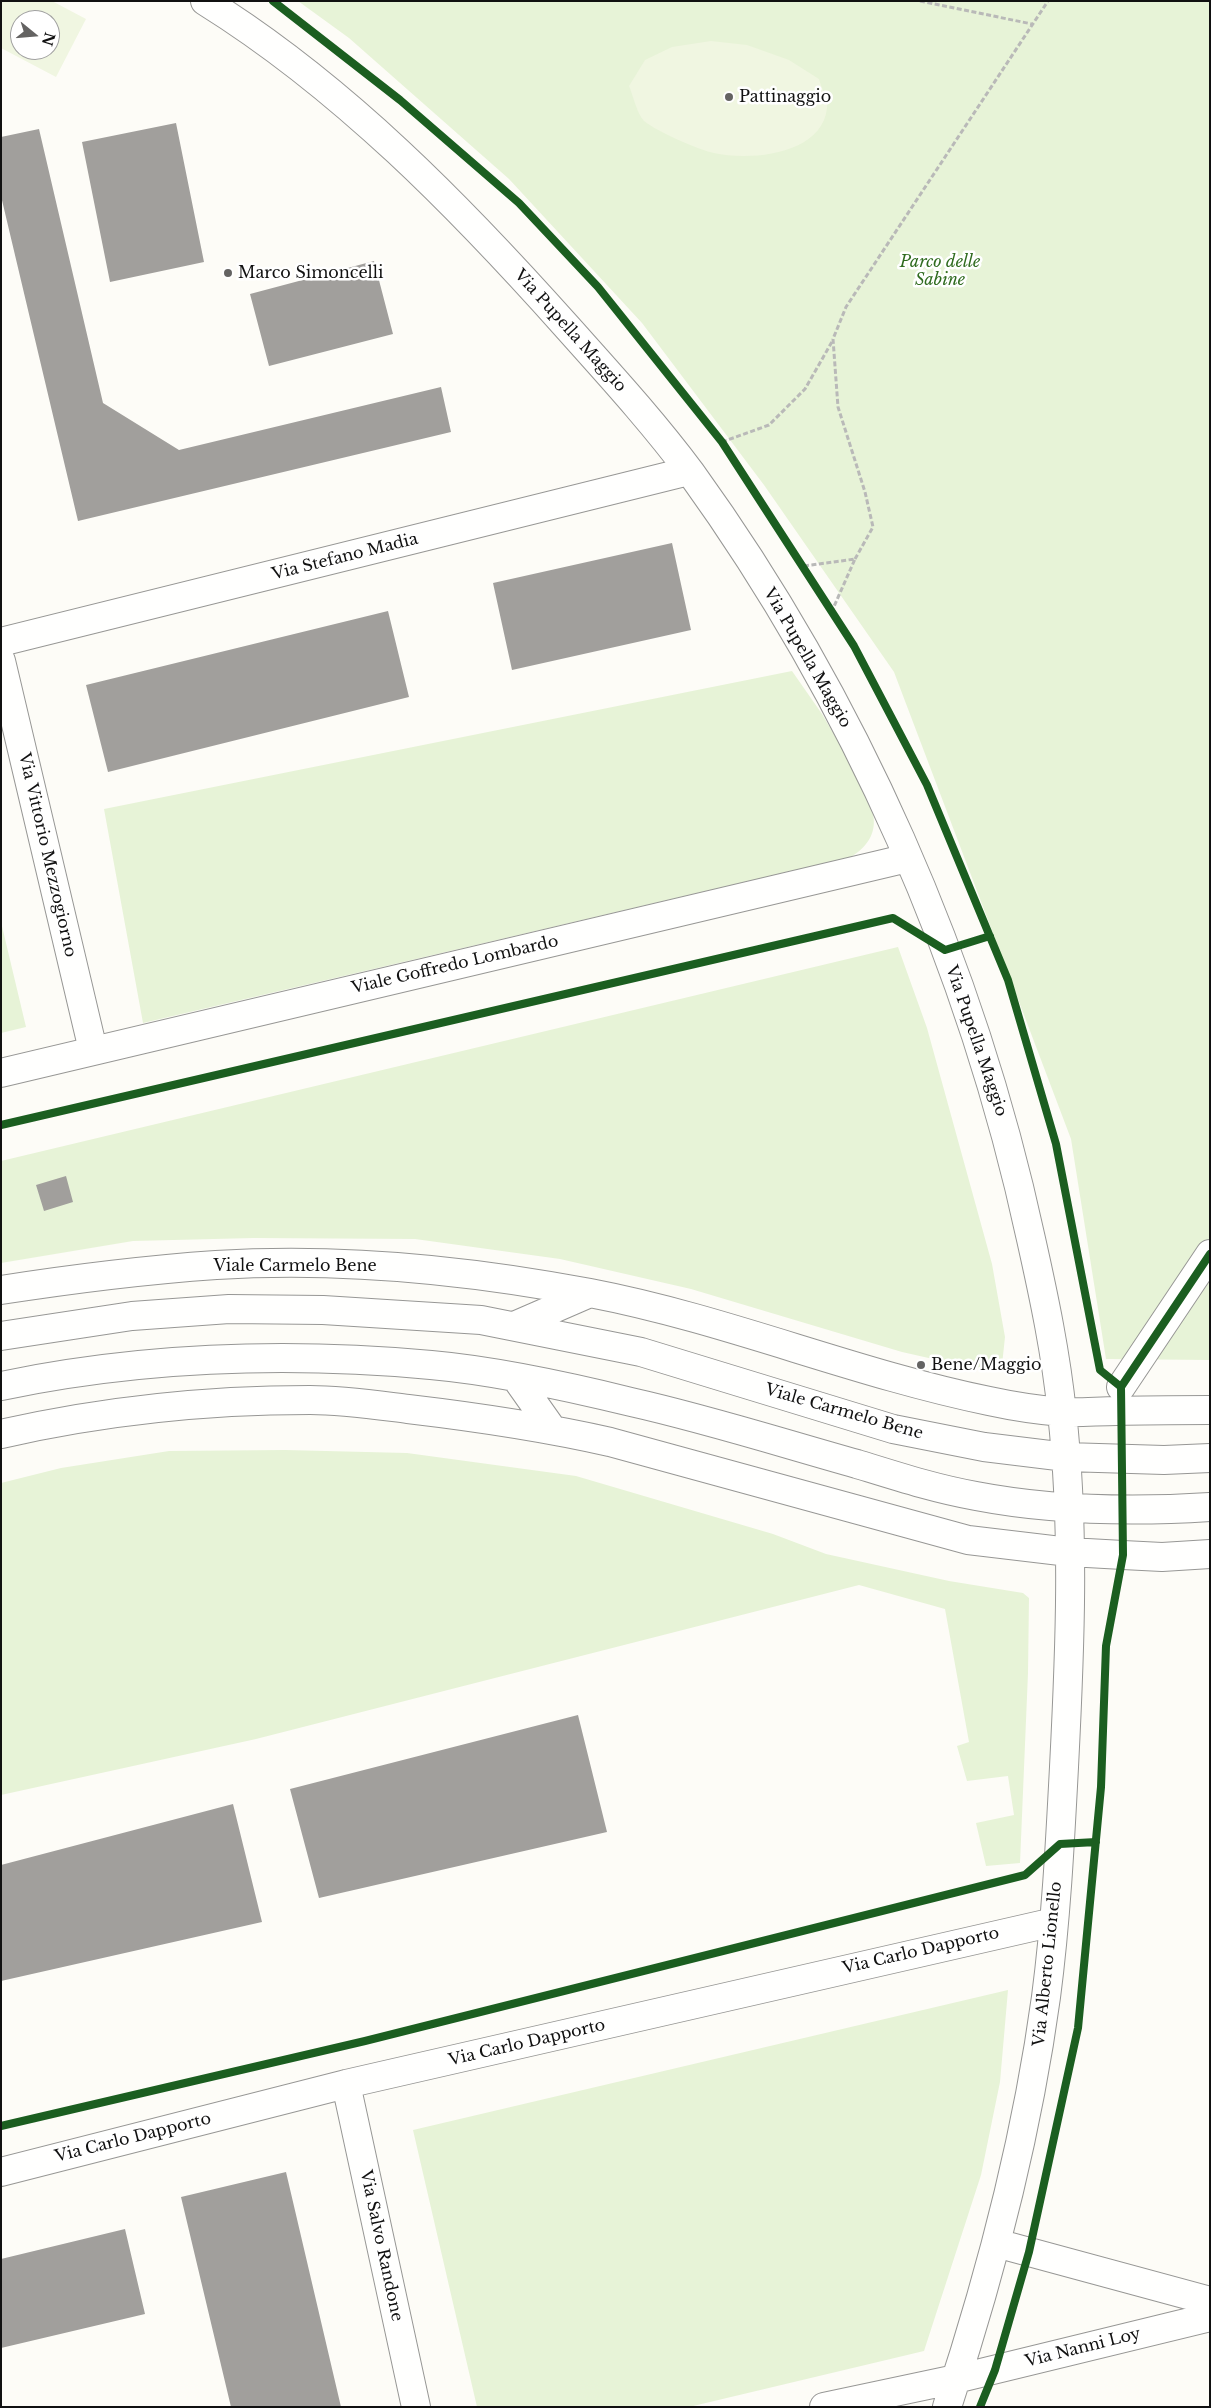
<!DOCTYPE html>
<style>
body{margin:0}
#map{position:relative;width:1211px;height:2408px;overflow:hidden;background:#fdfcf7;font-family:"Libre Baskerville",serif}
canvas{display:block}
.frame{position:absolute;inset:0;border:2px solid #111;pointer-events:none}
.north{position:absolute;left:10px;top:10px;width:50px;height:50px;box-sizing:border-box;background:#fff;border:1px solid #a0a0a0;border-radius:50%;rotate:107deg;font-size:14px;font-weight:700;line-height:20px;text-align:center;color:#111}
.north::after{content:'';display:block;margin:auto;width:18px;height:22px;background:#646362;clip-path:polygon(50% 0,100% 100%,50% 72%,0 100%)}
</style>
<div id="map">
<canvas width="1211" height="2408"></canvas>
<div class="frame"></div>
<div class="north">N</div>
</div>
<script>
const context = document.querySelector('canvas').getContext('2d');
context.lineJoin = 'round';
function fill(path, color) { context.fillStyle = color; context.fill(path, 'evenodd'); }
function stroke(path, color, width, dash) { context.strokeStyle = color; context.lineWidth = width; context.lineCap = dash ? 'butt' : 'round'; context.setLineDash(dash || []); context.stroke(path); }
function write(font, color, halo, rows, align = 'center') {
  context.font = font + ' "Libre Baskerville",serif'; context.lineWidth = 5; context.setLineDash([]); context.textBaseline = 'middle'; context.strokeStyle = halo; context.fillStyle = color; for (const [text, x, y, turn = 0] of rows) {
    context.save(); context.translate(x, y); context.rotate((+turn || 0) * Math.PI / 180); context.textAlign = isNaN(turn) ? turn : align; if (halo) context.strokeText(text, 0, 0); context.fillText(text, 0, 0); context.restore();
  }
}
const green = new Path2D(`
 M298,1H1210V1360L1106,1359L1071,1139L894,672L764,485L642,323L509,179L349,38Z
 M792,671L822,714L849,760L873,814C877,833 867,847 851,857L143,1023L104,809Z
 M1,922L26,1027L1,1033Z
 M898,947L927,1028L992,1264L1005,1337L1002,1365L973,1368L902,1352L691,1289L560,1259L415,1239L254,1238L133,1241L1,1263V1161Z
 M285,1450L407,1453L576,1476L773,1534L826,1554L949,1581L1023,1593L1029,1598L1028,1673L1020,1863L986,1866L976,1823L1014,1815L1008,1776L967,1781L957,1746L969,1742L945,1609L859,1585L256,1739L1,1795V1483L61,1468L169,1451Z
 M1008,1990L1000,2082L981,2175L924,2351L689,2407H477L413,2130Z`);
const pitch = new Path2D(`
 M1,1H52L86,19L56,77L1,48ZM20,20H50V50H20Z
 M711,41L747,45L789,60L819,79C821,87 828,100 827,108C822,155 750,161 714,153C699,150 656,131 644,121C637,114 633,95 629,86L645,60L672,47Z`);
const building = new Path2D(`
 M176,123L204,262L110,282L82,142Z
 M39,129L103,403L179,450L441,387L451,432L78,521L1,196V137Z
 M374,261L393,334L269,366L250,294Z
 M672,543L691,630L512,670L493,583Z
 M388,611L409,697L108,772L86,685Z
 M66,1176L73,1202L44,1211L36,1185Z
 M578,1715L607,1832L319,1898L290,1789Z
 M233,1804L262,1922L1,1981V1865Z
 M286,2172L341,2407H231L181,2197Z
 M125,2229L145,2314L1,2348V2259Z`);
const path = new Path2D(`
 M920,1L1032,24
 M722,442L769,425L805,389L833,340
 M855,559L873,527L865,492L838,407L833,339L846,307L1048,1
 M804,566L855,559L832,611`);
const minor = new Path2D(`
 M205,1C343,87 460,207 568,328C610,375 653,422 691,473C855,700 972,966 1031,1239C1044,1297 1056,1354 1062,1413C1075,1530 1070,1650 1064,1767C1060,1844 1056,1921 1046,1997C1027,2136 991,2274 947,2407
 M1,642L689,471
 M1,661L93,1050
 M1,1073L908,858
 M1,1290C72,1279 144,1270 216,1265C340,1257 468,1270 590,1293C726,1319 853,1373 989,1401C1012,1406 1038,1410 1062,1412C1080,1413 1099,1411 1117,1411C1148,1410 1179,1410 1210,1410
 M514,1326L590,1293
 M1,1336L132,1316L229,1309L323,1310L481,1320L641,1352L893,1429L984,1447L1066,1457L1164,1460L1210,1458
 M516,1378L552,1429
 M1,1386C141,1357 289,1352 431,1365C498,1371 566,1386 631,1402C707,1419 782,1443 857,1464C896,1476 936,1489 976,1496C1054,1511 1131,1512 1210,1507
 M1121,1387L1210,1254
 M1,1434C102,1411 207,1400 310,1400C343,1400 376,1405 408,1409C476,1417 544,1427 610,1442L968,1540L1069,1552L1123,1555L1162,1557L1210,1554
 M346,2084L416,2407
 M1,2172L346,2084L1054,1922
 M996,2243L1210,2301
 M824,2407L956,2379L1210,2317`);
const cycleway = new Path2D(`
 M273,1L400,100L519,203L598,287L722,442L854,646L927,785L1008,980L1056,1144L1100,1370L1121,1387L1123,1555L1106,1646L1101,1787L1078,2028L1029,2252L995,2370L980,2407
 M1,1125L893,918L945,950L990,936
 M1121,1387L1210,1254
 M1,2126L365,2041L1025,1875L1060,1844L1096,1842`);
const markers = [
 [729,97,5,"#646362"],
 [228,273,5,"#646362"],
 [921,1365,5,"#646362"]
];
const poiNames = [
 ["Pattinaggio",739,97],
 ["Marco Simoncelli",238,273],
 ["Bene/Maggio",931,1365]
];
const parkNames = [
 ["Parco delle",940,262],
 ["Sabine",940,280]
];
const streetNames = [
 ["Via Pupella Maggio",570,331,48],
 ["Via Stefano Madia",345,557,-14],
 ["Via Pupella Maggio",807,658,60],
 ["Via Vittorio Mezzogiorno",47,855,77],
 ["Viale Goffredo Lombardo",455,965,-13],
 ["Via Pupella Maggio",976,1041,71],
 ["Viale Carmelo Bene",295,1266],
 ["Viale Carmelo Bene",844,1412,16],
 ["Via Carlo Dapporto",921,1951,-13],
 ["Via Alberto Lionello",1048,1964,-84],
 ["Via Carlo Dapporto",527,2043,-13],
 ["Via Carlo Dapporto",133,2138,-14],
 ["Via Salvo Randone",381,2246,78],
 ["Via Nanni Loy",1083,2348,-14]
];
fill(green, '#e7f3d7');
fill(pitch, '#f0f6e1');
fill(building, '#a19f9c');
stroke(minor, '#979795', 30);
stroke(path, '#b9b9b8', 3, [5, 2.5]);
stroke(minor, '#fffffe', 28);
stroke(cycleway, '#1b5e20', 8);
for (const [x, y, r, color] of markers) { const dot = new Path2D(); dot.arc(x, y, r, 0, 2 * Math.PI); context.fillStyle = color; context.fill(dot); stroke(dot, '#fff', 2); }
write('16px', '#111', '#fff', poiNames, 'left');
write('italic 16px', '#2f6b1f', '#fff', parkNames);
write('16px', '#111', '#fff', streetNames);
</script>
